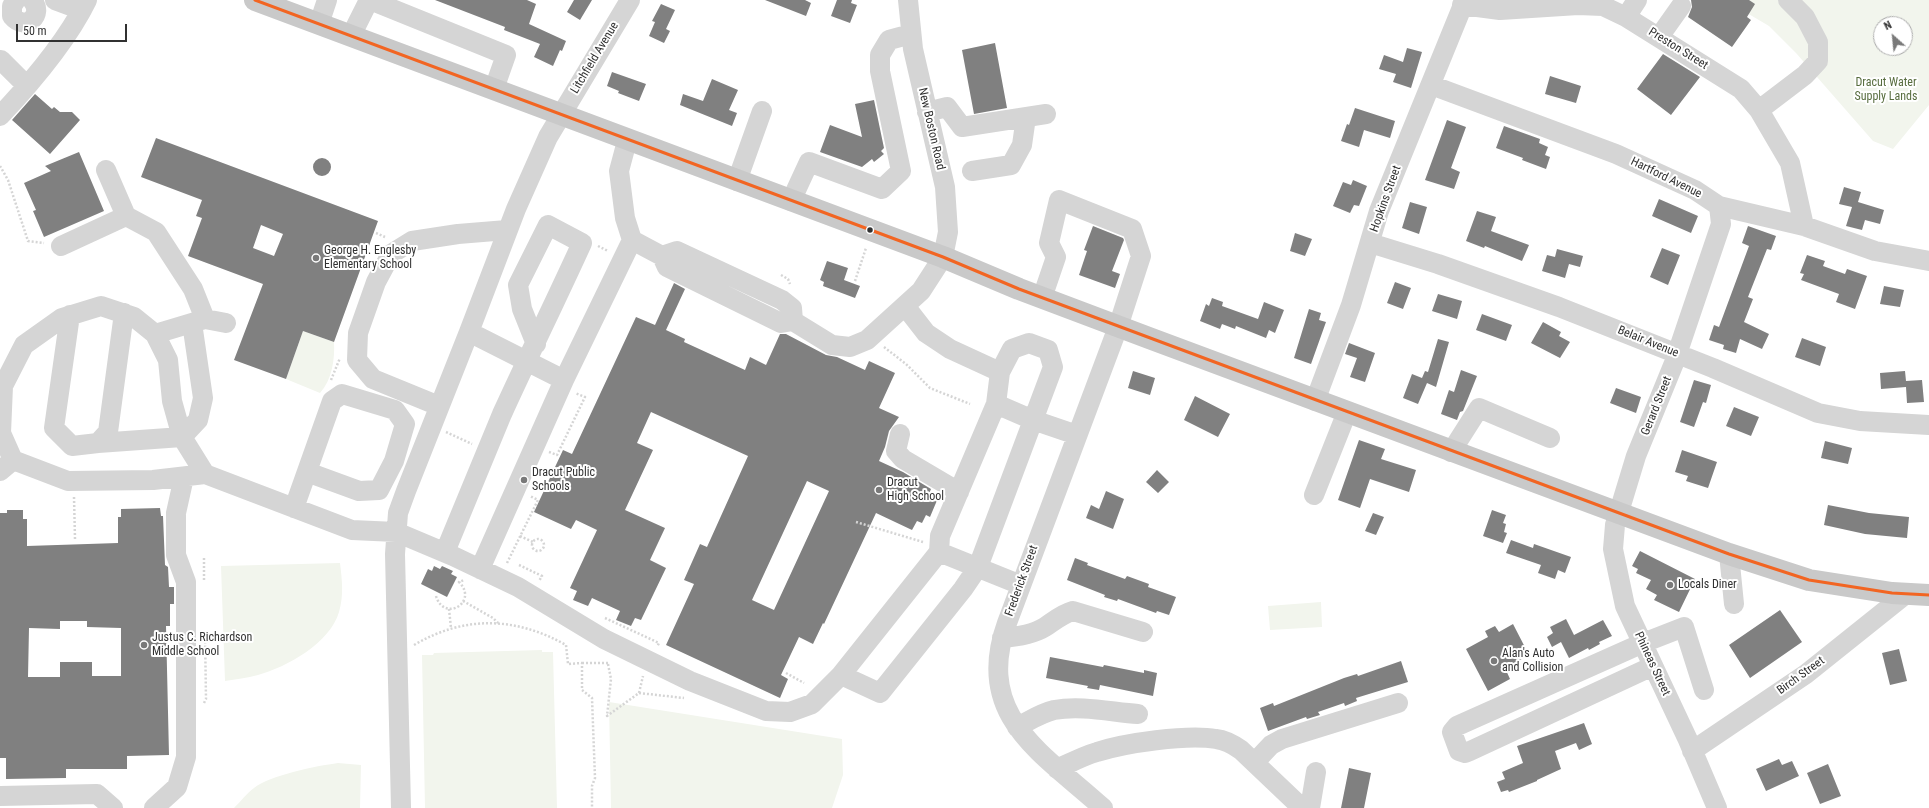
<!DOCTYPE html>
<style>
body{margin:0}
#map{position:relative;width:1929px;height:808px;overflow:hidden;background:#fff;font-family:"Roboto Condensed",sans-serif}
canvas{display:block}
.north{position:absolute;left:1873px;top:16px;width:40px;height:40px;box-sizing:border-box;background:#fff;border:1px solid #adadad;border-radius:50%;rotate:333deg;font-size:11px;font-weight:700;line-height:16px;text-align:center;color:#313131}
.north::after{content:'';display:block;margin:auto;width:14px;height:18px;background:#797979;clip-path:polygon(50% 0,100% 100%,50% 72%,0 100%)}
.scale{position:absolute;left:16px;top:24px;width:111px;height:18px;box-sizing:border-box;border:2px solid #313131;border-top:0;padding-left:5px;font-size:12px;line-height:14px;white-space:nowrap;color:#313131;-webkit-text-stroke:3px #fff;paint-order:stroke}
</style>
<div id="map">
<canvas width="1929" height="808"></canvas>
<div class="north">N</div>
<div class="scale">50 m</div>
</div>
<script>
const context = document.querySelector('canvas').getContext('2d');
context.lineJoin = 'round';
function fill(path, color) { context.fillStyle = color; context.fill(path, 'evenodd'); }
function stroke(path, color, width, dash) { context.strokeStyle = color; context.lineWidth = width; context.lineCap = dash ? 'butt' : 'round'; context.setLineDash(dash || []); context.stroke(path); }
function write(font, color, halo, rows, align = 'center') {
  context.font = font + ' "Roboto Condensed",sans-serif'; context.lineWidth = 4; context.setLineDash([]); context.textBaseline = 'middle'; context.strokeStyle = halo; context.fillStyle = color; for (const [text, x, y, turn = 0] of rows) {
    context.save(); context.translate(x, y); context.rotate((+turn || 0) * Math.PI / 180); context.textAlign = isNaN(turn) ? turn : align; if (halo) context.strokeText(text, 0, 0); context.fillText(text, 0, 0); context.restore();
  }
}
const green = new Path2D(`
 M1725,0H1929V105L1893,149L1873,141L1796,53L1769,26ZM1881,24H1905V48H1881Z
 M303,331L334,342C335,359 332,380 320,393L286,379Z
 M340,563C342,580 344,595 339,612C330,643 287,667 258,675C247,678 236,679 225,681L221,566Z
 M1321,602L1322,627L1270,630L1268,606Z
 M542,650V652H553L557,808H425L422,655H433L434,653Z
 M609,702L842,739L843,775L832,808H611Z
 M338,763L361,765L360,808H234C241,801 247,793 254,788C271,775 316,766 338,763Z`);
const building = new Path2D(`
 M435,0H527L536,4L529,24L566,41L562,51L560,50L553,66L534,57L540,44L504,30L505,27Z
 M574,0H592L580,20L567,12Z
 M765,0H805L811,3L806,16Z
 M837,0H852L851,3L857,5L850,23L831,16Z
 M1691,0H1749L1755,4L1747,17L1751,20L1732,47L1688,17L1692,7Z
 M661,4L675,10L666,29L670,31L664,43L649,36L655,22L652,21Z
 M995,43L1007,108L974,114L962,50Z
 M1407,48L1422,52L1411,88L1393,82L1396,74L1379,69L1384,55L1403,62Z
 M1663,54L1700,77L1671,115L1637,89Z
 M612,72L646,84L639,101L618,93L619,91L607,86Z
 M1550,76L1581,86L1576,103L1545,94Z
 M712,79L738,90L729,110L737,113L732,126L680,105L683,94L703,101Z
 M35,94L52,109L54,107L60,112H72L80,120L50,154L12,120Z
 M874,100L884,148L881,151L884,154L874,162L872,159L862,167L820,152L830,125L862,137L855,104Z
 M1355,108L1395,121L1390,138L1364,130L1359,147L1341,141L1347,124L1349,125Z
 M1447,120L1466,127L1451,168L1460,172L1454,189L1425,180Z
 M1504,126L1540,139L1539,143L1548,147L1545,155L1550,157L1546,169L1522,160L1523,158L1496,148Z
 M156,138L378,221L334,342L303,331L286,379L234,360L263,284L188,256L202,218L196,216L202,200L141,177ZM261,225L283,234L274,256L253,248Z
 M79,152L104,211L44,237L33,211L36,210L24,183L51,171L45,166Z
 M313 167a9 9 0 1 1 18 0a9 9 0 1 1-18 0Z
 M1353,180L1367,186L1359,206L1354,205L1350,213L1333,206L1343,182L1351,185Z
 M1844,187L1861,192L1858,202L1884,210L1880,224L1865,220L1862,230L1846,226L1852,207L1839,204Z
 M1659,199L1698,216L1691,233L1652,216Z
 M1410,202L1427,207L1419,234L1402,228Z
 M1477,211L1496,217L1491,231L1529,245L1522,261L1485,246L1484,248L1466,241Z
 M1093,226L1123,238L1124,240L1112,271L1120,274L1115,288L1079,275L1087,251L1084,250Z
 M1748,226L1776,236L1771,250L1767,249L1748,297L1753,299L1744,322L1769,334L1762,349L1740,339L1736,353L1723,349L1724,345L1709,340L1714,325L1719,327L1749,246L1742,243Z
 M1295,233L1312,239L1305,256L1290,251Z
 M1662,248L1680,255L1668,285L1650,277Z
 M1557,249L1583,256L1580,267L1569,264L1565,278L1542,271L1547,255L1555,257Z
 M1807,255L1825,261L1823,266L1845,274L1847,269L1867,276L1855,309L1836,302L1839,294L1801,280L1804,274L1800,273Z
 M827,261L848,268L844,280L860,286L855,298L823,286L824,282L820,280Z
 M1395,282L1411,288L1403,309L1387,303Z
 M674,283L685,289L666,330L685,339L684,342L745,370L750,357L766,365L780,334H786L826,355L837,357L865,370L869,361L895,373L879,408L899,417L889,431L885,447L879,461L903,472L931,489L929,494L938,498L930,517L926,515L922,523L917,521L912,530L876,513L824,624L823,623L813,644L799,637L781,675L788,679L780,698L666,645L694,584L684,580L700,544L707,547L748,456L651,412L637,443L653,450L625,510L665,528L650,560L666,568L641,620L635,618L631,626L616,620L620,611L592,598L588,606L573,600L577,591L570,588L597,530L576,520L571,529L534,512L563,450L572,454L636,317L655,325ZM807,481L829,491L774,610L752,600Z
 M1884,286L1904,290L1900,307L1880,304Z
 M1438,294L1462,301L1457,319L1432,311Z
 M1212,298L1223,302L1222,306L1258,319L1264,302L1284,310L1275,333L1269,330L1266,338L1236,326L1235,329L1222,324L1220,329L1200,321L1206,304L1209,306Z
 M1309,309L1321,313L1319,320L1326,322L1311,364L1294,358Z
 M1482,314L1512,325L1506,341L1476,330Z
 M1543,322L1561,332L1559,336L1570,342L1560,358L1531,343Z
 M1802,338L1826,347L1820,366L1795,357Z
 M1438,339L1449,342L1436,387L1427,383L1418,404L1403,398L1412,374L1422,378L1425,371L1428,372Z
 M1349,343L1375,353L1365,382L1350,377L1357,358L1345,354Z
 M1461,370L1477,376L1463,411L1460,412L1457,420L1441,414L1449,390L1454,392Z
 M1133,371L1155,378L1150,395L1128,388Z
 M1905,371L1906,381L1922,380L1924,402L1907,403L1906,387L1881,389L1880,373Z
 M1694,380L1711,385L1706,403L1703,402L1694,427L1680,422Z
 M1616,388L1641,397L1636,413L1610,403Z
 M1195,396L1230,414L1218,437L1184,420Z
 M1734,407L1759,417L1751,436L1726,426Z
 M1359,440L1385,449L1381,459L1416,470L1409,492L1370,479L1360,508L1338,500Z
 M1825,441L1852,448L1848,464L1821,458Z
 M1682,450L1717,462L1708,488L1686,481L1688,476L1675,472Z
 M1157,470L1169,482L1158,493L1146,482Z
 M1106,491L1124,499L1113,529L1086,518L1091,505L1099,509Z
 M1828,505L1869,513L1909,517L1907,538L1865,534L1824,525Z
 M160,508L161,516H163L165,565L168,567L169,587H174V604H170V626H166L169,755L127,756V769H66V778L6,779V758H0V513H7V510H23V519H27V546L118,543V517H121V509ZM60,621H87V627L121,628V676H92V662H60V677H28L29,628L60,629Z
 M1492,510L1506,515L1503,523L1506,524L1504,532L1507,533L1503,543L1483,536Z
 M1373,513L1384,517L1376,535L1365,531Z
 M1511,540L1533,548L1534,544L1571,557L1565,573L1558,570L1555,579L1538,573L1541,565L1506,553Z
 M1640,551L1695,579L1679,612L1654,600L1657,595L1646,589L1651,580L1636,573L1638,569L1632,566Z
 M1075,558L1088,563L1087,565L1125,579L1127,576L1149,584L1148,587L1176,597L1169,615L1157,611L1156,613L1118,599L1117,601L1104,597L1105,595L1067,580Z
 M434,566L440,569L442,566L453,571L451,574L457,577L447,597L421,584L428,569L432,571Z
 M1780,610L1802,642L1750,678L1729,645Z
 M1566,619L1574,635L1603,620L1612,636L1599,642L1600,644L1589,650L1588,648L1569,658L1561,642L1552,647L1547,637L1553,633L1550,627Z
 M1513,624L1529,655L1505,668L1510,679L1488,691L1466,649L1488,637L1485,631L1495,626L1499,632Z
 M1899,649L1907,681L1890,685L1882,653Z
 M1050,657L1103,667L1104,665L1144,673V670L1157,673L1153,696L1100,685L1099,690L1087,688L1088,686L1046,678Z
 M1401,661L1408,682L1356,698L1357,701L1345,706L1344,703L1318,712L1320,715L1307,719L1306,717L1268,731L1260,708L1273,703L1274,706L1344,678L1357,674L1358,676Z
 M1584,723L1592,744L1579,750L1576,743L1555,751L1561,769L1537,780V781L1509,792L1508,790L1501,792L1497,782L1505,779L1502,772L1523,763L1517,746Z
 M1779,759L1782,765L1792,761L1799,776L1766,791L1756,769Z
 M1828,764L1841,796L1820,804L1807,773Z
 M1349,768L1371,773L1364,808H1341Z`);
const path = new Path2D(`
 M0,166L8,180L28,241L44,243
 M376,233L385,237
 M598,246L608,251
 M781,275L788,279L790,284
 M855,281L866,248
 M884,347L906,364L930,388L970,404
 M331,380L340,358
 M446,432L472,444
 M549,452L557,455L585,397L575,393
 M74,497L75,539
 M856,522L923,542
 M520,536L533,542
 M532 545a6 6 0 1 1 12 0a6 6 0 1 1-12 0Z
 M204,558V580
 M507,563L538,500L530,496
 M519,565L542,576L539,581
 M436,596C444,623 479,602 459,582L464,580
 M463,601L493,618L498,623
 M449,609L451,628
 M605,618L659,643L657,647
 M414,645C465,615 516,617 566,645L568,664L582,663V690L592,698L595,778L592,786V808
 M582,663H609
 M608,664L611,679L607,716L639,693L643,676
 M786,673L804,683
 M639,693L684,698
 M204,703L206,699L205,633`);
const minor = new Path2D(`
 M16,0L12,6V16C25,32 45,15 32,0
 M55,0L82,10
 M370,0L506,55L494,89
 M1462,5L1500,10L1578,5L1603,6L1626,17L1741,89L1759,110L1790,163L1804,226
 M1626,17L1637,0
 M319,24L327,0
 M351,36L369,0
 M1659,37L1681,6
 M0,61L1,60L26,85
 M1431,85L1616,154L1695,190L1719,206L1804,226L1875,251L1929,261
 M1759,110L1805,75L1818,61V42L1805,17L1788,0
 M927,112L947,107L962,127L1046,114
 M0,116C30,84 68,39 87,0
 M627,141L619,171L625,218L632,240L662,256L667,267L781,323L793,321L832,345L850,347L867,340L921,291L943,257L948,232L945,187L913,49L908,0
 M106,170L126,216L156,232L193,289L205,319
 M972,171L1011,165L1022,145L1026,117
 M737,181L762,111
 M791,201L809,162L882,189L901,171L880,71V55L889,40L911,34
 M1370,243L1438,264L1559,307L1713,368L1818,413L1860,421L1929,425
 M61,246L126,216
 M662,256L677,251L782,300L792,308L793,321
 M1042,298L1056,257L1049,243L1059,200L1132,229L1141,256L1118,327L1007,623C973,717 1044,754 1103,808
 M70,315L54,428L72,446L98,443L108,432L124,313
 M469,332L564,380L480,569
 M155,334L205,319L226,323
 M564,380L632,240
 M1315,401L1351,305L1379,211L1465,0
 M996,404L1033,420L1077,435
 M439,406L373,379L357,360L358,333L376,282L391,254L412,241L458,234L507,230
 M900,434L896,451L903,459L959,492
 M98,443L182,437L198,420L203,398L192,323
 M1451,452L1479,408L1550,438
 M0,471L13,460
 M205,474L182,437L172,401L168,360L155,334L134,317L101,306L62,318L24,345L3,386L1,433L13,460L68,481L153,480L205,474L352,530L396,532L453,556L518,587L604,639L690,681L766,711L790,712L812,704L841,675L880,693L963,589L978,567L1053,367L1048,350L1029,343L1012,349L1000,372L950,349L926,333L905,306
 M1314,495L1347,412
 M294,508L332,401L342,394L395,410L405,424L394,461L379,490L359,491L307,472
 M445,552C464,506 483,460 502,414C528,357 556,300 582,243L548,225L518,285L522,309L536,344
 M939,552L1021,585
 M1729,554L1734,604
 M1002,638C1016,637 1032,635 1045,627C1054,621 1062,614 1073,611L1143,632
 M1653,666L1470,751L1465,753L1459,751L1452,732L1457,726L1643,643L1684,627L1704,690
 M841,675L939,552L940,536L996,404L1000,372
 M1017,727C1029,721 1041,713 1054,710C1081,705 1111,712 1138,714
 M1692,751L1806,674L1906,594
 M1255,762L1271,745L1282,739L1398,703
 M1057,769C1070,763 1083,756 1097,752C1125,743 1187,734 1216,739C1226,740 1234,745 1241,750L1302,808
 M0,796L97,794L113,808
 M154,808L177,787L186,757V582L176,555V513L184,477
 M401,808L395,554L398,513L406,491L469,332L516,209L548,137L630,0
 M1310,808L1316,772
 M1717,808L1688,740L1625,606L1613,549L1615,525L1636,456L1674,363L1721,224L1719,206`);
const major = new Path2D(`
 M255,0L943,257L1019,289L1149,338L1729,554L1809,580L1892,593L1929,595`);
const bus1 = new Path2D(`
 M255,0L943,257L1019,289L1729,554L1809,580L1892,593L1929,595`);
const markers = [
 [870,230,3.5,"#313131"],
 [316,258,4,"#797979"],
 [524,480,4,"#797979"],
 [879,490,4,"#797979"],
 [1670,585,4,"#797979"],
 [144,645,4,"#797979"],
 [1494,661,4,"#797979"]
];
const streetNames = [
 ["Preston Street",1678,49,32],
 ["Litchfield Avenue",595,58,-59],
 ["New Boston Road",931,129,77],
 ["Hartford Avenue",1666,178,26],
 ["Hopkins Street",1386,199,-70],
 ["Belair Avenue",1648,342,22],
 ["Gerard Street",1657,406,-68],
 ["Frederick Street",1022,581,-70],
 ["Phineas Street",1652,664,65],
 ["Birch Street",1801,676,-36]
];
const parkNames = [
 ["Dracut Water",1886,83],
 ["Supply Lands",1886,97]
];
const poiNames = [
 ["George H. Englesby",324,251],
 ["Elementary School",324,265],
 ["Dracut Public",532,473],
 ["Schools",532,487],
 ["Dracut",887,483],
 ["High School",887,497],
 ["Locals Diner",1678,585],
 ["Justus C. Richardson",152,638],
 ["Middle School",152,652],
 ["Alan's Auto",1502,654],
 ["and Collision",1502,668]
];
fill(green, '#f2f5ed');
fill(building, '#808080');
stroke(path, '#d5d5d5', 2.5, [2, 2]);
stroke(minor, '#d5d5d5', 20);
stroke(major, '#c9c9c9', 22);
stroke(bus1, '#f26522', 3);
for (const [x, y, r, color] of markers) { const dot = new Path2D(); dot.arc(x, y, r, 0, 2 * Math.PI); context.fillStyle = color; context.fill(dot); stroke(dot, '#fff', 1.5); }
write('12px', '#313131', '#fff', streetNames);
write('12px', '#576c3e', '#fff', parkNames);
write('12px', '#313131', '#fff', poiNames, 'left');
</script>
